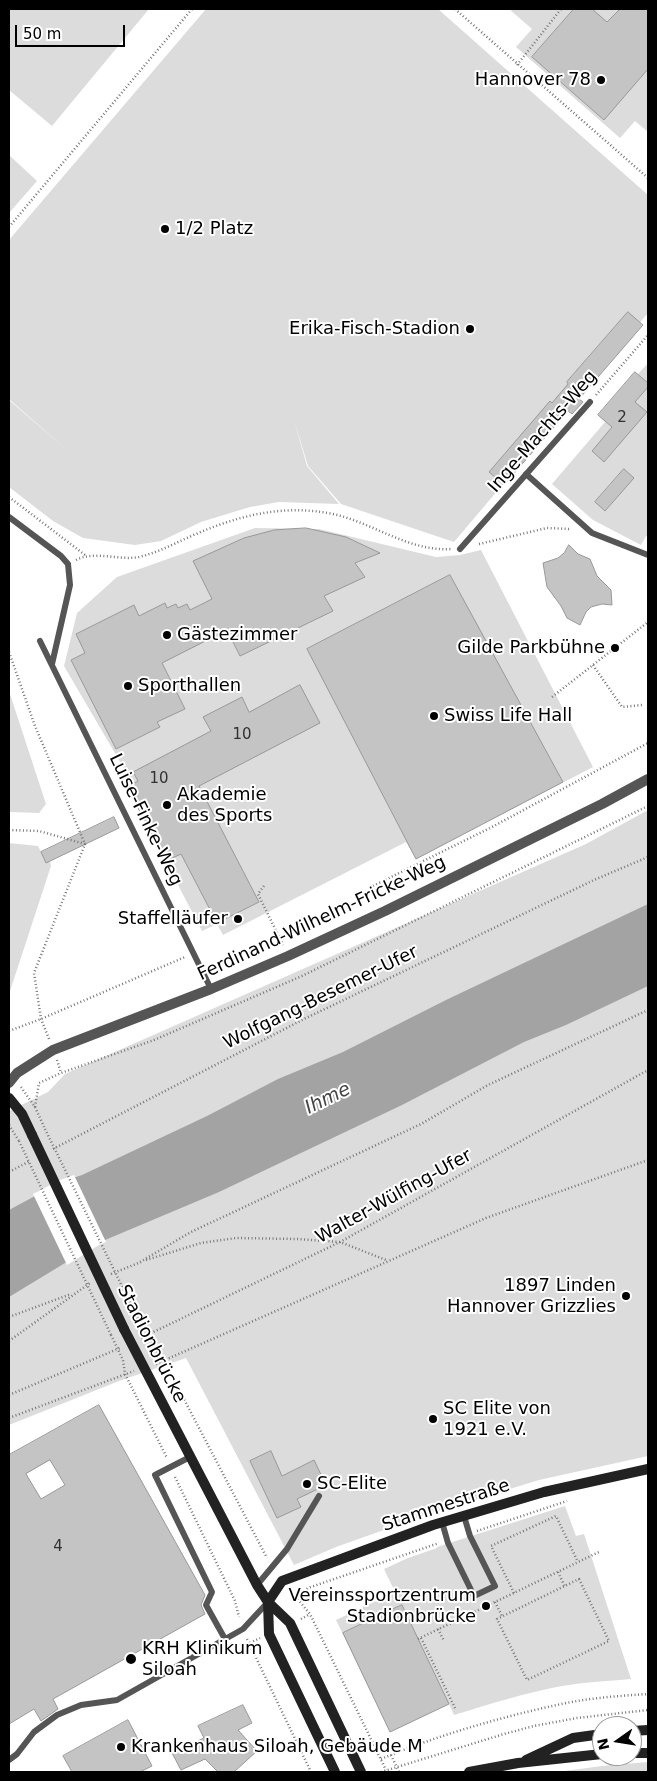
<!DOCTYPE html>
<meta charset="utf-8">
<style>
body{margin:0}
#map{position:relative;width:657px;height:1781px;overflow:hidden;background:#fff;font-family:"DejaVu Sans",sans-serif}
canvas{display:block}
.frame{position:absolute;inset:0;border:10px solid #000;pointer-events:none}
.north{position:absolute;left:592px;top:1716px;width:50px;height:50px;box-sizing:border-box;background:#fff;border:1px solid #999;border-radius:50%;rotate:257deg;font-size:14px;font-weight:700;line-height:20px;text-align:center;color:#000}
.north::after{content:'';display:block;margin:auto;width:18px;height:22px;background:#000;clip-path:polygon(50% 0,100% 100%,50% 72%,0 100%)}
.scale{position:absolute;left:15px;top:25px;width:110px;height:22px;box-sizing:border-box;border:2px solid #000;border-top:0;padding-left:6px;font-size:15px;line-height:18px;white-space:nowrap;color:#000;-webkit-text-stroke:4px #fff;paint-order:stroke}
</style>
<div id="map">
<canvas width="657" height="1781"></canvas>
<div class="frame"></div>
<div class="north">N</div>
<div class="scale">50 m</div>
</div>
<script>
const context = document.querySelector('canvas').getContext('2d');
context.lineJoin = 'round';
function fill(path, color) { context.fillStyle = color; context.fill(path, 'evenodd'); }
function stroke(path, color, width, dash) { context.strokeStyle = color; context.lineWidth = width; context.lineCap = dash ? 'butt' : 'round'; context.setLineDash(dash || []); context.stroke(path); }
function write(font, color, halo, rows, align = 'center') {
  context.font = font + ' "DejaVu Sans",sans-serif'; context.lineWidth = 4; context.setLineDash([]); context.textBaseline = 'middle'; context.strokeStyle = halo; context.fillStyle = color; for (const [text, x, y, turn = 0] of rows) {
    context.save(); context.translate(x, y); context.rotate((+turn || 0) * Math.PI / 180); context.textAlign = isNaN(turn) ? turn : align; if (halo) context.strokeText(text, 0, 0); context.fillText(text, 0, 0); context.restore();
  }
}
const green = new Path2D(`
 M9,9H149L52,126L9,90Z
 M206,9H438L648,195V313L454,542L341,504L308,466L294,420L307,466L339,504L279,502L250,507L201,522L161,541L135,545L83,538L53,521L9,487V400L69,452L9,399V240Z
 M509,9H648V132L635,121L620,138L516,47L532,29Z
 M9,155L37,181L9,213Z
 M648,363V537L646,536L641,545L593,520L552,484L605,422L598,415L635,372L638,374Z
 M255,528L319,529L436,557L460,555L481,550L593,767L416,859L406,842L223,935L217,924L202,931L127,787L133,784L64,666L77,613L117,577Z
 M9,691L46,804L39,813L9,812Z
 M648,810V1456L539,1480L429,1514L336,1547L294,1565L186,1358L119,1381L9,1425V1111L48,1092L65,1074L586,844Z
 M9,843L38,846L46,862L50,861L51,866L10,991Z
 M565,1506L576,1536L584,1534L631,1679C608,1681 585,1682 562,1686C525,1693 490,1704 454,1715L449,1704L390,1732L336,1620L395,1592L384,1569L408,1558L437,1548V1547Z
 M648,1762V1772H557L602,1766Z`);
const water = new Path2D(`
 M648,904V986L566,1025L524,1042L402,1105L219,1192L98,1243L9,1297V1210L61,1182L82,1175L207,1116L278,1079L343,1052L446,1000Z`);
const pier = new Path2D(`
 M74,1175L106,1242L99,1245L67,1265L33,1194L60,1180Z`);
const building = new Path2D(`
 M574,9H592L607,22L620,9H648V69L604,120L532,57Z
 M628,312L643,325L579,399L583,402L572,414L568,411L504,485L489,472L550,401L552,403L568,384L567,382Z
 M635,372L648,383V387L635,402L647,412L604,462L592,451L612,427L598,415Z
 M624,469L634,478L605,511L595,502Z
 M306,528L346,537L380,553L355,563L365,577L324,596L333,611L240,656L227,630L162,663L185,709L157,722L160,727L116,749L71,660L85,653L76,634L134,605L139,616L165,603L167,608L176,604L178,608L187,604L190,610L212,599L193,561L244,538L274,530Z
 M569,545L578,554L590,559L597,576L611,590L612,605L602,604L591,607L586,612L580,625L567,618L561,606L547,587L543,563L558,558L564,553Z
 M450,575L563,782L416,859L307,649Z
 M300,685L320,723L199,786L259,902L217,923L181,854L166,861L127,787L138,781L133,772L211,731L203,717L242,697L249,712Z
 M114,817L119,828L46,863L41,852Z
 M99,1405L205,1595L201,1605L205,1614L53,1699L58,1709L41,1721L34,1709L9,1724V1455ZM50,1460L65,1485L41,1499L26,1474Z
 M271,1451L282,1476L314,1460L326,1485L297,1499L301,1507L277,1518L250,1461Z
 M402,1605L449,1704L390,1732L343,1633Z
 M243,1705L252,1723L238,1730L257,1751L234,1772H218L205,1759L181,1770L172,1753L204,1738L198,1726Z
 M128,1720L152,1766L140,1772H72L63,1756Z`);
const path = new Path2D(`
 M455,9L648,178
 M517,65L561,9
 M9,227L192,9
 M596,395L648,335
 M9,497L85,555
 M479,544L547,528L571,529
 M76,560C95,550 119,561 139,557C160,552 177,542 196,534C240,515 285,504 333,514C374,523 409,552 452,549
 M9,652L35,726L85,844L39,831L9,830
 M593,665L622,707L642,705
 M552,697L648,622
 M264,886L258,894L283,945
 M373,886L492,827L648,743
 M9,1031L41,1019L185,957
 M49,1039L41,1019L34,973L85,844
 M57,1060L61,1073
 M21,1087L35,1107L45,1129
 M35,1107L39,1083L61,1073L154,1040L302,976L648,806
 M9,1125L19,1141
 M53,1149L304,1019L594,880L648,857
 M9,1172L30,1161
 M146,1260L201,1243L236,1238L298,1239L340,1242L386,1260
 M140,1262L191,1232L421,1124L488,1085L648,1010
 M111,1274L141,1262
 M9,1317L71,1294
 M139,1321L146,1335L164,1361L267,1558
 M111,1335L123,1360L125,1374L167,1458
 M141,1338L340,1242L648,1070
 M9,1341L90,1283
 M156,1364L486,1218L648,1160
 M9,1395L120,1348
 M9,1418L134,1371
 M175,1477L235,1601L239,1617
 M477,1531L567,1501
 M558,1572L565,1587
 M579,1579L609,1641L527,1680L497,1619Z
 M291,1591L310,1614L386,1770
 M514,1593L491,1546L556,1516L578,1562
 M297,1599L308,1588L439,1543
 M495,1602L502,1616
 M301,1619L310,1614
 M438,1629L444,1641
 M421,1638L456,1710
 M247,1639L311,1772
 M418,1639L599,1552
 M250,1643L260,1638
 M391,1755L399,1772
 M381,1759C436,1736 497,1718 557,1705C587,1698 618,1696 648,1694
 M381,1772L504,1734L534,1726L577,1718L648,1710`);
const lane = new Path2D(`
 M526,474L592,533L648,555
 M9,517L61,556L68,564L70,585L52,664
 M460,549L590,402
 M40,641L211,989
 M190,1457L155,1475L212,1592L206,1605L225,1639
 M442,1522L448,1543L474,1596L495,1586L470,1536L464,1516
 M257,1585L287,1549L319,1496
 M9,1760L17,1754L34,1732L57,1715L81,1705L117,1700L243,1629L268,1602`);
const street = new Path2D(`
 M9,1083L17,1073L53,1050L211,989L288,956L385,911L602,804L648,779`);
const secondary = new Path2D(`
 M9,1098L22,1114L32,1135
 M124,1329L257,1585L268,1602L290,1623L361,1772
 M268,1602L282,1581L433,1525L544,1492L648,1469
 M268,1602L269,1634L335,1772
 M632,1731L648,1730
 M632,1753H648
 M526,1760L573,1738L602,1734
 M469,1772L518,1763L602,1754`);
const pathBridge = new Path2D(`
 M45,1129L139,1321
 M19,1141L111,1335`);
const secondaryBridge = new Path2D(`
 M32,1135L124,1329`);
const markers = [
 [601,80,5,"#000"],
 [165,229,5,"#000"],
 [470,329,5,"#000"],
 [167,635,5,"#000"],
 [615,648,5,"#000"],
 [128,686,5,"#000"],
 [434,716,5,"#000"],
 [167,805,5,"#000"],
 [238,919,5,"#000"],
 [626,1296,5,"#000"],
 [433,1419,5,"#000"],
 [307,1484,5,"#000"],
 [486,1606,5,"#000"],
 [131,1659,6,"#000"],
 [121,1747,5,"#000"]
];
const numberNames = [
 ["2",622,418],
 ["10",242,735],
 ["10",159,779],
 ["4",58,1547]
];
const poiNames = [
 ["Hannover 78",591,80,"right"],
 ["1/2 Platz",175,229],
 ["Erika-Fisch-Stadion",460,329,"right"],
 ["Gästezimmer",177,635],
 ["Gilde Parkbühne",605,648,"right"],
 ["Sporthallen",138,686],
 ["Swiss Life Hall",444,716],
 ["Akademie",177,795],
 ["des Sports",177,816],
 ["Staffelläufer",228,919,"right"],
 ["1897 Linden",616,1286,"right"],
 ["Hannover Grizzlies",616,1307,"right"],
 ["SC Elite von",443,1409],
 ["1921 e.V.",443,1430],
 ["SC-Elite",317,1484],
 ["Vereinssportzentrum",476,1596,"right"],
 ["Stadionbrücke",476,1617,"right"],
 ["KRH Klinikum",142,1649],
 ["Siloah",142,1670],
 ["Krankenhaus Siloah, Gebäude M",131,1747]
];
const streetNames = [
 ["Inge-Machts-Weg",543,432,-49],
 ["Luise-Finke-Weg",145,820,64],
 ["Ferdinand-Wilhelm-Fricke-Weg",322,919,-25],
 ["Wolfgang-Besemer-Ufer",321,998,-26],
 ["Walter-Wülfing-Ufer",394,1197,-29],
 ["Stadionbrücke",151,1344,63],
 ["Stammestraße",446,1506,-18]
];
const waterNames = [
 ["Ihme",328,1099,-26]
];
fill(green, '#dcdcdc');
fill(water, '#a3a3a3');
fill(pier, '#fff');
fill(building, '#c4c4c4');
stroke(building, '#999', 1);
stroke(path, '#777', 2.5, [1, 2.5]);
stroke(lane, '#555', 6);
stroke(street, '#555', 10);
stroke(secondary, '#222', 10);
stroke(pathBridge, '#777', 2.5, [1, 2.5]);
stroke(secondaryBridge, '#222', 10);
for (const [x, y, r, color] of markers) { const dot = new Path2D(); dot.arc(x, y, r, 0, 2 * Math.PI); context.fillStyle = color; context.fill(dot); stroke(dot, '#fff', 2); }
write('15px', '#313131', null, numberNames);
write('18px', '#000', '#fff', poiNames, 'left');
write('18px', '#000', '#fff', streetNames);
write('italic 19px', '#444', '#fff', waterNames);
</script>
